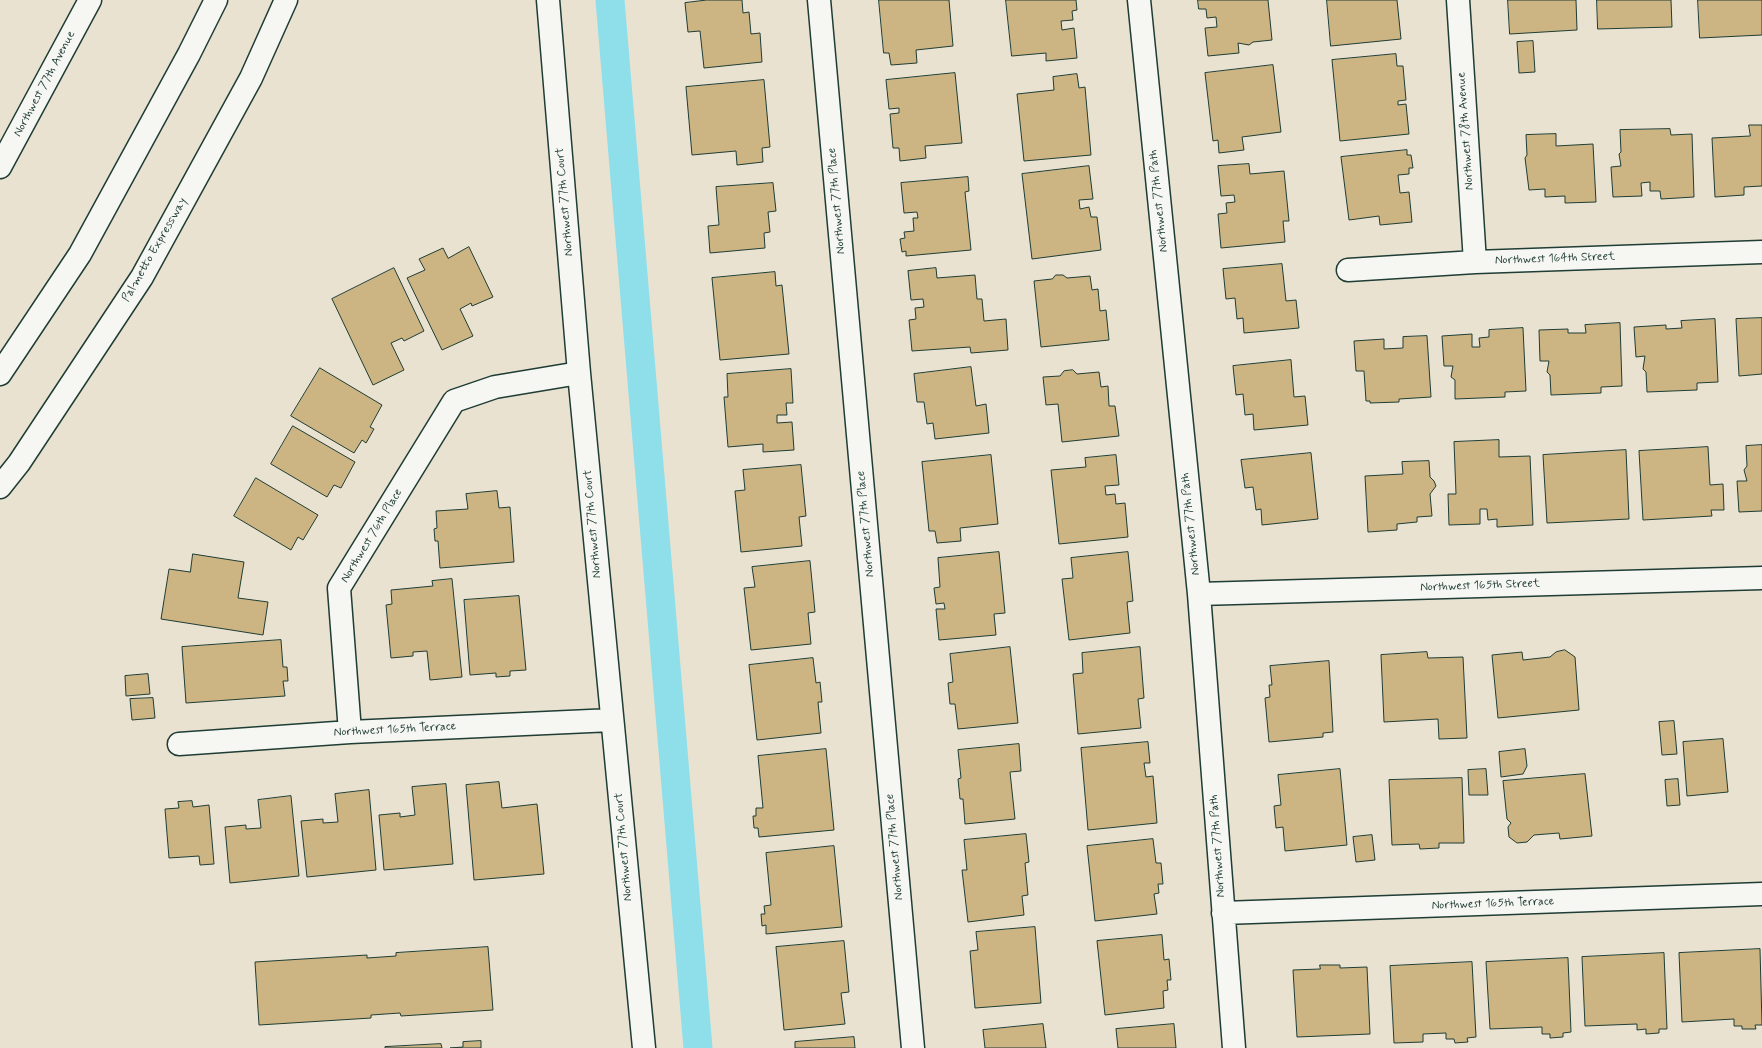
<!DOCTYPE html>
<style>
body{margin:0}
canvas{display:block;background:#e9e2d1}
</style>
<canvas width="1762" height="1048"></canvas>
<script>
const context = document.querySelector('canvas').getContext('2d');
context.lineJoin = 'round';
function stroke(path, color, width, dash) { context.strokeStyle = color; context.lineWidth = width; context.lineCap = dash ? 'butt' : 'round'; context.setLineDash(dash || []); context.stroke(path); }
function fill(path, color) { context.fillStyle = color; context.fill(path, 'evenodd'); }
function write(font, color, halo, rows, align = 'center') {
  context.font = font + ' Mynerve,sans-serif'; context.lineWidth = 3; context.setLineDash([]); context.textBaseline = 'middle'; context.strokeStyle = halo; context.fillStyle = color; for (const [text, x, y, turn = 0] of rows) {
    context.save(); context.translate(x, y); context.rotate((+turn || 0) * Math.PI / 180); context.textAlign = isNaN(turn) ? turn : align; if (halo) context.strokeText(text, 0, 0); context.fillText(text, 0, 0); context.restore();
  }
}
const canal = new Path2D(`
 M610,0L698,1048`);
const building = new Path2D(`
 M707,0H742L743,13L749,12L751,34L760,33L762,62L704,68L700,31L688,32L685,3Z
 M879,0H949L953,46L916,50L917,63L891,65L889,53H884Z
 M1006,0H1076L1077,10L1072,11L1073,20L1061,21L1062,30L1074,28L1077,58L1046,61V53L1012,56Z
 M1198,0H1268L1272,40L1253,42L1249,45L1238,43L1239,53L1208,56L1205,28L1217,27L1216,17L1207,18L1206,9H1199Z
 M1327,0H1397L1401,39L1331,46Z
 M1508,0H1576L1577,30L1510,34Z
 M1597,0H1671L1672,27L1598,29Z
 M1698,0H1762V35L1700,38Z
 M1533,41L1535,72L1519,73L1517,42Z
 M1396,54L1397,66H1403L1406,100L1398,101V105L1406,104L1409,134L1340,141L1332,60Z
 M1273,65L1281,132L1242,137L1244,150L1219,153L1218,140L1213,141L1205,73Z
 M955,73L962,143L925,146L926,158L900,161L899,148H893L890,114L899,113V108L889,109L886,80Z
 M1077,74L1079,88L1085,87L1091,155L1024,161L1017,94L1054,90L1053,77Z
 M764,80L770,147L762,148L763,162L737,165L736,151L692,155L686,87Z
 M1749,125H1762V186L1744,187V195L1715,197L1712,138L1750,136Z
 M1670,129L1671,135L1692,134L1694,197L1661,199L1660,191H1650V182L1641,183L1642,196L1613,197L1611,167L1621,166L1619,154L1621,152L1620,130Z
 M1556,134V146L1593,144L1596,202L1565,203V196L1545,197V189L1529,190L1525,158L1527,155L1526,135Z
 M1407,150V155H1411L1413,168H1409V174L1398,175L1400,193L1409,192L1412,222L1380,225L1379,216L1349,220L1341,157Z
 M1249,164L1250,174L1284,171L1289,221H1283L1285,242L1221,248L1218,214L1227,213L1226,203L1235,202L1234,195L1221,196L1218,166Z
 M1089,166L1093,199L1079,200L1080,209L1089,207L1091,217H1097L1101,250L1032,259L1022,174Z
 M968,177L969,191L965,192L971,250L906,256V251L902,252L900,239L905,238L904,232L914,231L913,218H918L917,212L904,213L901,183Z
 M773,183L776,211L768,212L770,232L764,233L765,248L710,253L708,226L719,225L716,187Z
 M469,247L493,297L472,306L471,303L460,309L473,336L442,350L407,278L425,270L419,259L443,248L448,258Z
 M1282,264L1286,301L1296,300L1299,328L1244,333L1243,318L1237,319L1235,298L1226,299L1223,269Z
 M394,268L424,331L404,341L402,338L391,343L404,370L373,385L332,299Z
 M936,268L937,278L975,275L977,299H982L984,321L1006,319L1008,350L971,353L970,347L912,351L909,320L916,319L915,308L924,307L923,299L911,300L908,271Z
 M775,272L776,286L782,285L789,354L720,360L712,278Z
 M1056,275H1063L1067,278L1090,276L1092,290L1098,289L1100,311L1106,310L1109,340L1041,347L1034,281L1052,279Z
 M1762,318V374L1739,376L1736,319Z
 M1715,319L1718,382L1697,383V390L1647,392L1646,372L1643,369L1645,356L1636,357L1634,327L1666,325V329L1682,328L1681,321Z
 M1620,323L1622,386L1601,387V393L1551,395L1550,375L1547,372L1549,361H1540L1539,330L1568,329V333H1586L1585,325Z
 M1523,328L1526,391L1505,392V397L1455,399V380L1451,377L1453,366H1444L1442,336L1472,334V347H1480L1479,338L1489,337V330Z
 M1427,336L1431,397L1399,399V402L1370,403V401H1366L1364,371H1356L1354,341L1384,339V349L1403,348V337Z
 M1291,360L1294,397L1305,396L1308,425L1254,430L1253,414L1245,415L1243,394L1236,395L1233,366Z
 M971,367L976,406L986,404L989,433L935,439L933,423L927,424L924,402H917L914,374Z
 M320,368L382,405L370,427L374,429L366,443L362,440L354,453L291,416Z
 M791,369L793,403H786L787,415H777V423L792,422L794,450L763,452V444L728,447L724,397H728L727,374Z
 M1073,370L1077,374L1099,372L1101,387L1108,386L1109,406H1115L1119,436L1062,442L1058,404L1046,405L1043,377L1060,376L1064,371Z
 M293,426L355,462L341,488L334,485L327,497L271,464Z
 M1499,440V457L1530,456L1533,525L1497,527V519L1488,520L1487,509H1480V524L1449,525L1448,494H1456L1454,442Z
 M1762,445V511L1739,512L1737,481H1747L1744,470L1747,466L1746,446Z
 M1708,447L1710,485L1723,484L1724,510H1711L1712,516L1643,520L1639,451Z
 M1626,450L1629,519L1547,523L1543,455Z
 M1311,453L1318,519L1262,525L1261,509L1256,510L1253,487L1245,488L1241,460Z
 M991,455L998,524L960,528L961,541L937,543L935,531H929L922,462Z
 M1116,455L1119,485L1105,486L1106,495L1115,494L1116,504L1125,503L1128,537L1059,544L1051,470L1086,467L1085,458Z
 M1429,461L1430,477L1434,481L1436,486L1430,494L1432,516L1417,517V522L1397,524V530L1368,532L1365,476L1403,474L1402,462Z
 M801,465L806,516L799,517L802,546L741,552L735,491L745,490L743,470Z
 M256,478L318,515L303,540L298,537L291,550L234,516Z
 M497,491L499,508L510,507L514,562L440,568L438,541H435L434,529L437,528L436,511L468,509L466,494Z
 M999,552L1005,613L994,614L996,635L939,640L936,609H945L944,603L936,604L934,588L940,587L938,558Z
 M1128,552L1133,601L1127,602L1130,633L1069,640L1062,579L1073,578L1071,558Z
 M193,554L244,562L238,598L268,602L263,635L161,619L169,569L190,572Z
 M810,561L815,612L808,613L811,644L751,650L744,588L755,587L752,567Z
 M452,579L462,677L430,680L427,651L413,652V656L391,658L386,605L392,604L391,590L433,586L432,581Z
 M519,596L526,670L510,671V676L496,677V673L470,675L464,600Z
 M281,640L283,667H287L288,681H283L285,696L186,703L182,647Z
 M1010,647L1018,723L958,729L955,704H950L948,683L953,682L950,654Z
 M1140,647L1144,698L1138,699L1141,728L1078,734L1073,674L1083,673L1082,653Z
 M1565,650L1575,657L1579,710L1498,718L1492,655L1522,652L1523,660L1550,657L1556,652Z
 M1427,652L1428,658L1463,657L1467,738L1439,739L1438,719L1384,722L1381,655Z
 M813,658L816,683L820,682L822,702H818L821,733L757,740L749,665Z
 M1329,661L1333,732L1323,733V737L1269,742L1265,698L1270,697L1269,685H1272L1270,666Z
 M148,674L150,694L126,696L125,676Z
 M153,698L155,718L132,720L130,699Z
 M1674,721L1677,754L1662,755L1659,722Z
 M1723,739L1728,792L1687,796L1683,742Z
 M1148,742L1150,763H1144L1146,777L1153,776L1157,823L1088,830L1081,748Z
 M1019,744L1021,771L1010,772L1015,819L965,824L963,799H960L958,779L961,778L958,750Z
 M826,749L834,830L759,837L758,828H754L753,816H756V808H763L758,756Z
 M1525,749L1527,766L1523,774L1501,777L1499,752Z
 M1340,769L1347,845L1285,851L1283,827L1276,828L1274,806L1281,805L1278,775Z
 M1486,769L1488,795H1469L1468,770Z
 M1585,774L1592,836L1560,839L1559,833L1534,835L1527,842L1517,843L1509,837L1508,827L1511,823L1507,819L1503,781Z
 M1462,778L1464,843H1439V848L1420,849L1419,844L1392,845L1389,780Z
 M1678,779L1680,805L1667,806L1665,780Z
 M499,782L502,808L537,804L544,874L474,880L466,785Z
 M446,784L453,864L384,870L379,815L400,813V817L415,815L412,787Z
 M369,790L376,870L307,877L301,821L323,819V823L338,822L335,794Z
 M291,796L299,876L230,883L225,827L246,825V829L261,828L258,800Z
 M192,801L193,807L209,805L214,864L200,865L199,856L169,858L165,809L179,808L178,802Z
 M1026,834L1029,862L1025,863L1028,895L1022,896L1024,915L968,922L962,870H967L964,840Z
 M1372,835L1375,860L1356,862L1353,837Z
 M1153,839L1156,863H1161L1163,884H1158L1159,893L1154,894L1157,914L1095,921L1087,846Z
 M834,846L842,927L766,934V925L762,926L761,914H765L764,906L771,905L766,853Z
 M1035,927L1041,1003L975,1008L970,951L978,950L976,932Z
 M1162,935L1164,960L1169,959L1171,980H1167L1168,990L1163,991L1164,1008L1105,1015L1097,941Z
 M844,941L849,992L841,993L845,1024L784,1030L776,947Z
 M488,947L493,1010L401,1016L400,1013L371,1015V1018L259,1025L255,962L367,955V958L396,956V953Z
 M1760,949L1762,1025H1755L1756,1029H1742V1026H1734V1019L1682,1022L1679,953Z
 M1664,953L1667,1029H1659V1033L1646,1034V1029L1637,1030V1024L1585,1026L1582,957Z
 M1568,958L1571,1032L1563,1033V1037L1550,1038V1034H1542V1027L1490,1029L1486,962Z
 M1472,962L1476,1037L1467,1038L1468,1042L1455,1043L1454,1039H1446V1033L1423,1034V1042L1394,1043L1390,966Z
 M1320,965H1340V968L1367,967L1370,1034L1297,1037L1293,970L1320,969Z
 M1043,1024L1046,1048H985L983,1030Z
 M1174,1024L1176,1048H1118L1116,1029Z
 M854,1037L855,1048H795V1042Z
 M481,1041V1048H450L463,1047V1042Z
 M441,1044L442,1048H385V1047Z`);
const minor = new Path2D(`
 M548,0L579,373L644,1048
 M819,0L913,1048
 M1139,0L1199,594L1234,1048
 M1458,0L1475,262
 M0,167L90,0
 M1348,270L1475,262L1762,252
 M1199,594L1762,578
 M350,732L339,588L454,401L495,387L579,373
 M179,744L350,732L612,720
 M1223,913L1762,894`);
const highway = new Path2D(`
 M0,374L80,254L189,54L216,0
 M0,487L19,463L142,277L251,78L286,0`);
const streetNames = [
 ["Northwest 77th Avenue",45,84,-62],
 ["Northwest 78th Avenue",1466,131,-94],
 ["Northwest 77th Place",837,201,-95],
 ["Northwest 77th Path",1159,201,-96],
 ["Northwest 77th Court",565,202,-95],
 ["Palmetto Expressway",155,250,-60],
 ["Northwest 164th Street",1555,259,-2],
 ["Northwest 77th Court",593,524,-95],
 ["Northwest 77th Place",866,524,-95],
 ["Northwest 77th Path",1191,524,-96],
 ["Northwest 76th Place",372,536,-59],
 ["Northwest 165th Street",1480,586,-2],
 ["Northwest 165th Terrace",395,730,-3],
 ["Northwest 77th Path",1218,846,-94],
 ["Northwest 77th Court",624,847,-95],
 ["Northwest 77th Place",895,847,-95],
 ["Northwest 165th Terrace",1493,904,-2]
];
stroke(canal, '#8fdfeb', 29);
fill(building, '#ccb483');
stroke(building, '#1f3d34', 1);
stroke(minor, '#1f3d34', 25);
stroke(highway, '#1f3d34', 25);
stroke(minor, '#f6f6f2', 22);
stroke(highway, '#f6f6f2', 22);
write('12px', '#1f3d34', '#f6f6f2', streetNames);
</script>
